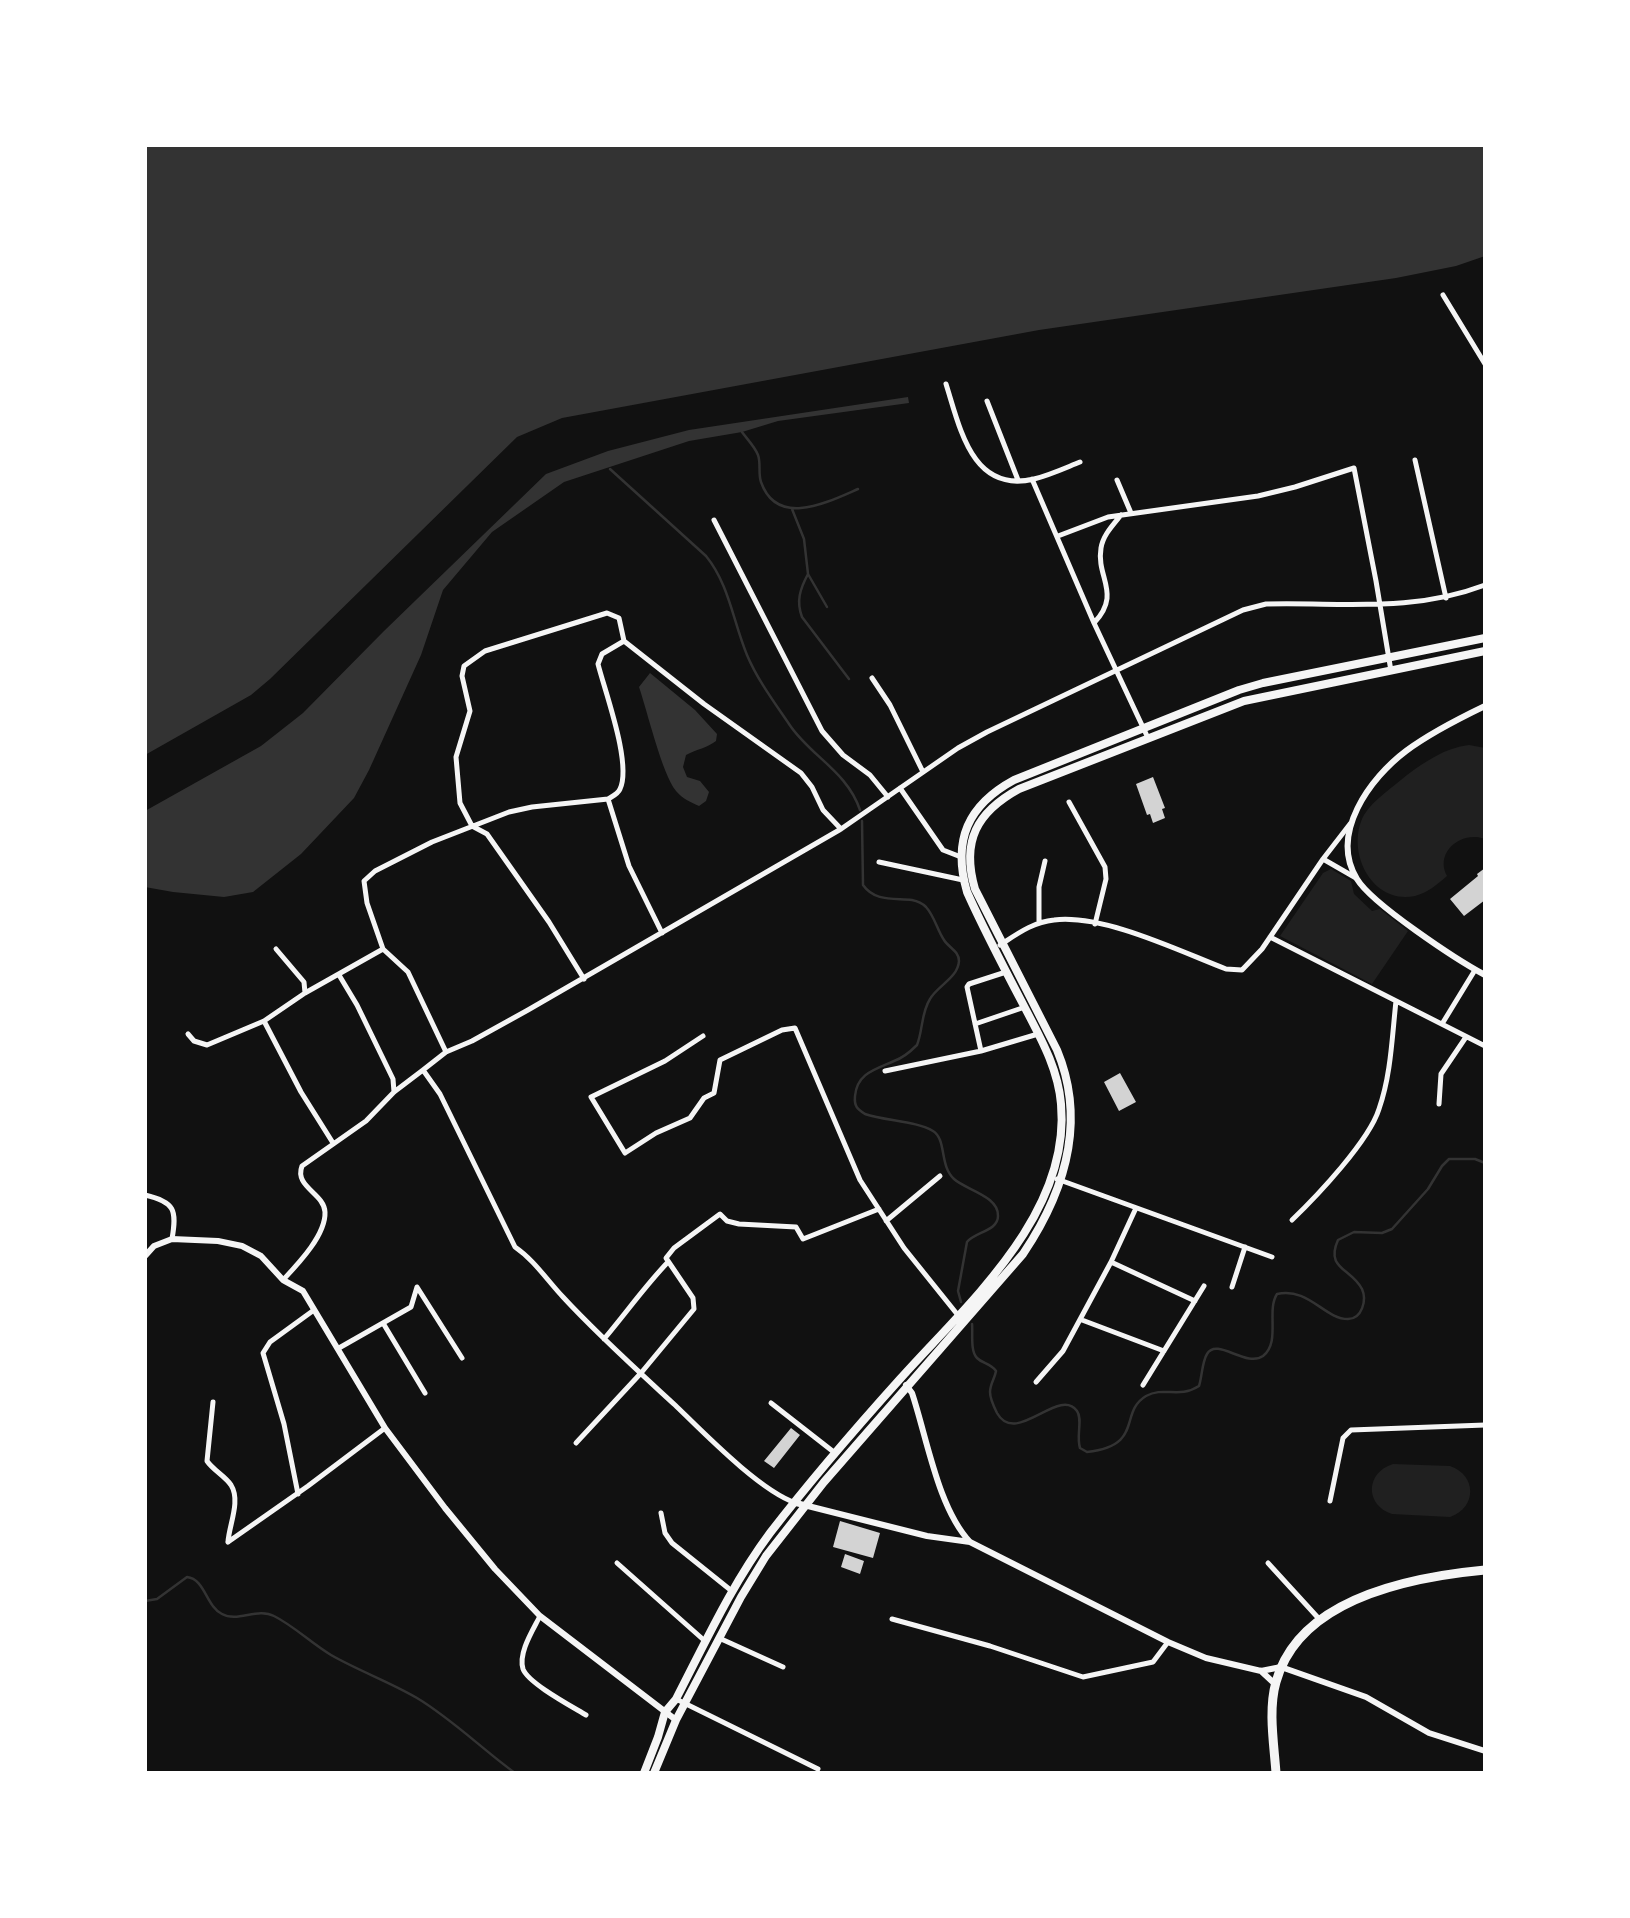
<!DOCTYPE html>
<style>
body{margin:0}
#map{position:relative;width:1630px;height:1918px;overflow:hidden;background:#111;font-family:Signika,sans-serif}
canvas{display:block}
.frame{position:absolute;inset:0;border:147px solid #fff;pointer-events:none}
</style>
<div id="map">
<canvas width="1630" height="1918"></canvas>
<div class="frame"></div>
</div>
<script>
const context = document.querySelector('canvas').getContext('2d');
context.lineJoin = 'round';
function fill(path, color) { context.fillStyle = color; context.fill(path, 'evenodd'); }
function stroke(path, color, width, dash) { context.strokeStyle = color; context.lineWidth = width; context.lineCap = dash ? 'butt' : 'round'; context.setLineDash(dash || []); context.stroke(path); }
const green = new Path2D(`
 M1469,745L1485,748V839C1462,830 1434,852 1447,876C1438,884 1427,893 1415,896C1371,905 1345,850 1364,815C1373,800 1393,787 1407,775C1426,761 1445,748 1469,745Z
 M1331,869L1351,881L1354,894L1372,911L1380,909L1408,931L1372,984L1280,936L1323,873Z
 M1393,1464L1450,1466C1477,1475 1477,1508 1450,1517L1392,1514C1365,1505 1365,1473 1393,1464Z`);
const water = new Path2D(`
 M145,145H1485V256L1456,266L1396,278L1039,330L562,418L517,437L270,679L251,695L145,755Z
 M908,397L909,403L778,421L742,432L689,441L564,482L492,532L443,590L421,655L369,770L354,798L301,854L253,892L224,897L173,892L145,887V811L261,746L303,713L384,631L546,474L608,451L689,430Z
 M650,673L695,710L717,734L716,741C707,748 697,749 686,755L683,767L687,777L700,781L709,792L706,801L699,806C690,802 683,799 676,791C662,774 647,710 639,687Z`);
const stream = new Path2D(`
 M742,432C747,439 755,447 758,455C761,463 758,473 761,482C777,528 828,502 858,489
 M610,469L706,556C729,584 733,621 747,655C757,679 774,702 789,724C810,756 847,771 860,810
 M792,509L804,539L808,574L827,607
 M808,574C800,589 796,601 802,617L849,679
 M862,821L863,885C875,902 894,898 912,900C917,901 923,904 926,907C935,917 937,930 944,940C949,948 959,951 959,961C958,978 937,986 930,999C921,1013 923,1030 917,1045C910,1052 903,1058 894,1061C876,1069 857,1073 855,1096C854,1106 857,1109 865,1114C885,1121 917,1121 933,1131C947,1140 939,1165 954,1179C966,1190 999,1196 998,1216C998,1231 975,1232 967,1242L958,1291L961,1302
 M972,1324C973,1333 970,1351 977,1358C983,1364 990,1363 996,1371C995,1378 990,1384 990,1392C990,1399 994,1407 997,1413C1016,1447 1059,1386 1077,1411C1083,1419 1076,1436 1080,1448L1087,1452C1145,1445 1118,1413 1146,1396C1164,1386 1179,1399 1199,1386C1202,1377 1202,1362 1207,1354C1217,1337 1246,1368 1263,1356C1281,1342 1266,1311 1277,1294C1309,1287 1324,1319 1348,1319C1362,1319 1367,1300 1362,1289C1351,1268 1325,1269 1338,1240L1354,1232L1382,1233L1392,1229L1428,1189L1442,1166L1449,1159H1475L1485,1163
 M145,1601L157,1599L187,1577C205,1579 206,1606 222,1614C238,1623 257,1607 274,1616C294,1626 311,1643 331,1655C359,1671 390,1682 417,1698C452,1719 482,1749 515,1773`);
const building = new Path2D(`
 M1153,777L1165,808L1162,809L1165,818L1153,823L1150,814L1147,815L1136,784Z
 M1485,868V900L1464,916L1450,899L1478,876L1477,874Z
 M1120,1073L1136,1102L1119,1111L1104,1082Z
 M791,1428L800,1435L774,1468L764,1461Z
 M840,1521L880,1533L873,1558L833,1547Z
 M845,1554L864,1561L860,1574L841,1567Z`);
const minor = new Path2D(`
 M1443,295L1485,364
 M946,384C960,428 972,494 1034,479C1050,475 1065,468 1080,462
 M987,401L1018,480
 M1415,460L1446,598
 M1032,479L1094,623L1148,738
 M1117,480L1131,513
 M714,520L822,731L843,755L870,775L888,797
 M1058,536L1108,517L1258,496L1295,487L1354,468L1376,581L1391,671
 M1094,623C1122,593 1096,578 1101,548C1103,535 1113,525 1121,515
 M872,678L890,705L923,772
 M900,788L943,850L961,857
 M608,799L629,866L662,933
 M1069,802L1105,867L1106,879L1095,924
 M1323,859L1356,878
 M879,862L963,880
 M1039,923V887L1045,861
 M1270,937L1485,1046
 M1000,945C1017,934 1033,922 1054,920C1104,914 1179,951 1226,969L1242,970L1262,949L1323,859L1350,824
 M276,949L304,982L305,993
 M339,975L357,1005L393,1079L394,1092
 M584,979L549,922L487,834L472,826L460,803L456,757L470,711L462,676L464,666L485,651L607,613L619,618L624,641L704,704L801,773L812,787L823,810L841,829
 M264,1021L301,1092L333,1143
 M975,1024L1025,1007
 M1442,1024L1475,970
 M188,1034L194,1041L207,1045L264,1021L305,993L383,949
 M703,1036L665,1061L591,1097L625,1153L656,1133L690,1118L704,1098L714,1093L720,1060L782,1030L795,1028L860,1180L904,1248L957,1314
 M981,1051L967,987L969,984L1006,972
 M446,1052L408,972L383,949L367,903L364,881L375,871L432,842L509,812L532,807L608,799C613,796 618,794 620,789C632,764 605,692 598,664L602,654L624,641
 M423,1070L446,1052L472,1041L528,1010L841,829L958,748L987,732L1243,610L1266,604C1343,602 1411,613 1485,585
 M885,1071L981,1051L1038,1034
 M1439,1104L1441,1074L1466,1037
 M1057,1179L1272,1257
 M145,1195C175,1202 177,1210 172,1239
 M1136,1208L1111,1262L1195,1301
 M1292,1220C1317,1196 1369,1141 1379,1109C1391,1075 1392,1037 1396,1001
 M886,1221L940,1176
 M283,1280C298,1264 326,1235 325,1212C324,1193 294,1187 302,1166L366,1121L394,1092L423,1070L440,1094L515,1247C534,1260 547,1280 563,1297C598,1335 637,1370 675,1405C704,1433 760,1491 796,1503
 M1232,1287L1245,1247
 M1082,1320L1164,1351
 M383,1323L425,1393
 M604,1339C626,1313 645,1286 668,1262
 M339,1348L411,1307L417,1287L462,1358
 M1036,1382L1063,1351L1111,1262
 M1143,1385L1204,1286
 M213,1402L207,1461C213,1470 225,1476 231,1485C241,1501 229,1525 228,1542
 M771,1403L835,1453
 M576,1443L641,1373L694,1309L693,1298L666,1258L674,1248L720,1214L727,1221L739,1224L796,1227L803,1239L879,1209
 M298,1494L284,1424L263,1353L270,1342L314,1310
 M1330,1501L1343,1438L1351,1430L1485,1425
 M661,1513L665,1533L672,1543L733,1592
 M228,1542L308,1486L385,1428
 M617,1563L706,1642
 M1268,1563L1321,1621
 M540,1616C533,1630 518,1653 523,1669C528,1683 571,1706 586,1715
 M892,1619L990,1646L1083,1677L1153,1662L1168,1642
 M719,1638L783,1667
 M676,1699L818,1769`);
const tertiary = new Path2D(`
 M1485,706C1458,719 1430,733 1406,751C1370,778 1329,834 1357,879C1372,904 1457,960 1485,975
 M145,1256L154,1246L172,1239L218,1241L242,1246L261,1256L283,1280L303,1291L385,1428L445,1508L495,1569L540,1616L676,1720
 M906,1385L912,1393C927,1438 938,1508 970,1542L1168,1642L1206,1658L1261,1671L1281,1667L1366,1697L1429,1733L1485,1751
 M796,1503L927,1536L970,1542
 M1261,1671L1275,1684`);
const primary = new Path2D(`
 M644,1773L658,1737L665,1712L676,1699C705,1643 732,1584 770,1533C811,1480 855,1429 900,1379C967,1304 1071,1215 1061,1104C1058,1068 1040,1037 1024,1006C1004,968 984,930 967,892C952,840 968,805 1014,780L1239,690L1263,683L1485,638
 M654,1773L676,1720L741,1597L766,1556L824,1482L1023,1254C1064,1193 1087,1122 1057,1050L975,889C961,841 977,812 1019,789L1244,701L1485,651`);
const trunk = new Path2D(`
 M1276,1773C1274,1744 1268,1710 1276,1682C1299,1598 1411,1577 1485,1570`);
fill(green, '#202020');
fill(water, '#333');
stroke(stream, '#333', 2.5);
fill(building, '#d3d3d3');
stroke(minor, '#f5f5f5', 5);
stroke(tertiary, '#f5f5f5', 6);
stroke(primary, '#f5f5f5', 8);
stroke(trunk, '#f5f5f5', 9);
</script>
